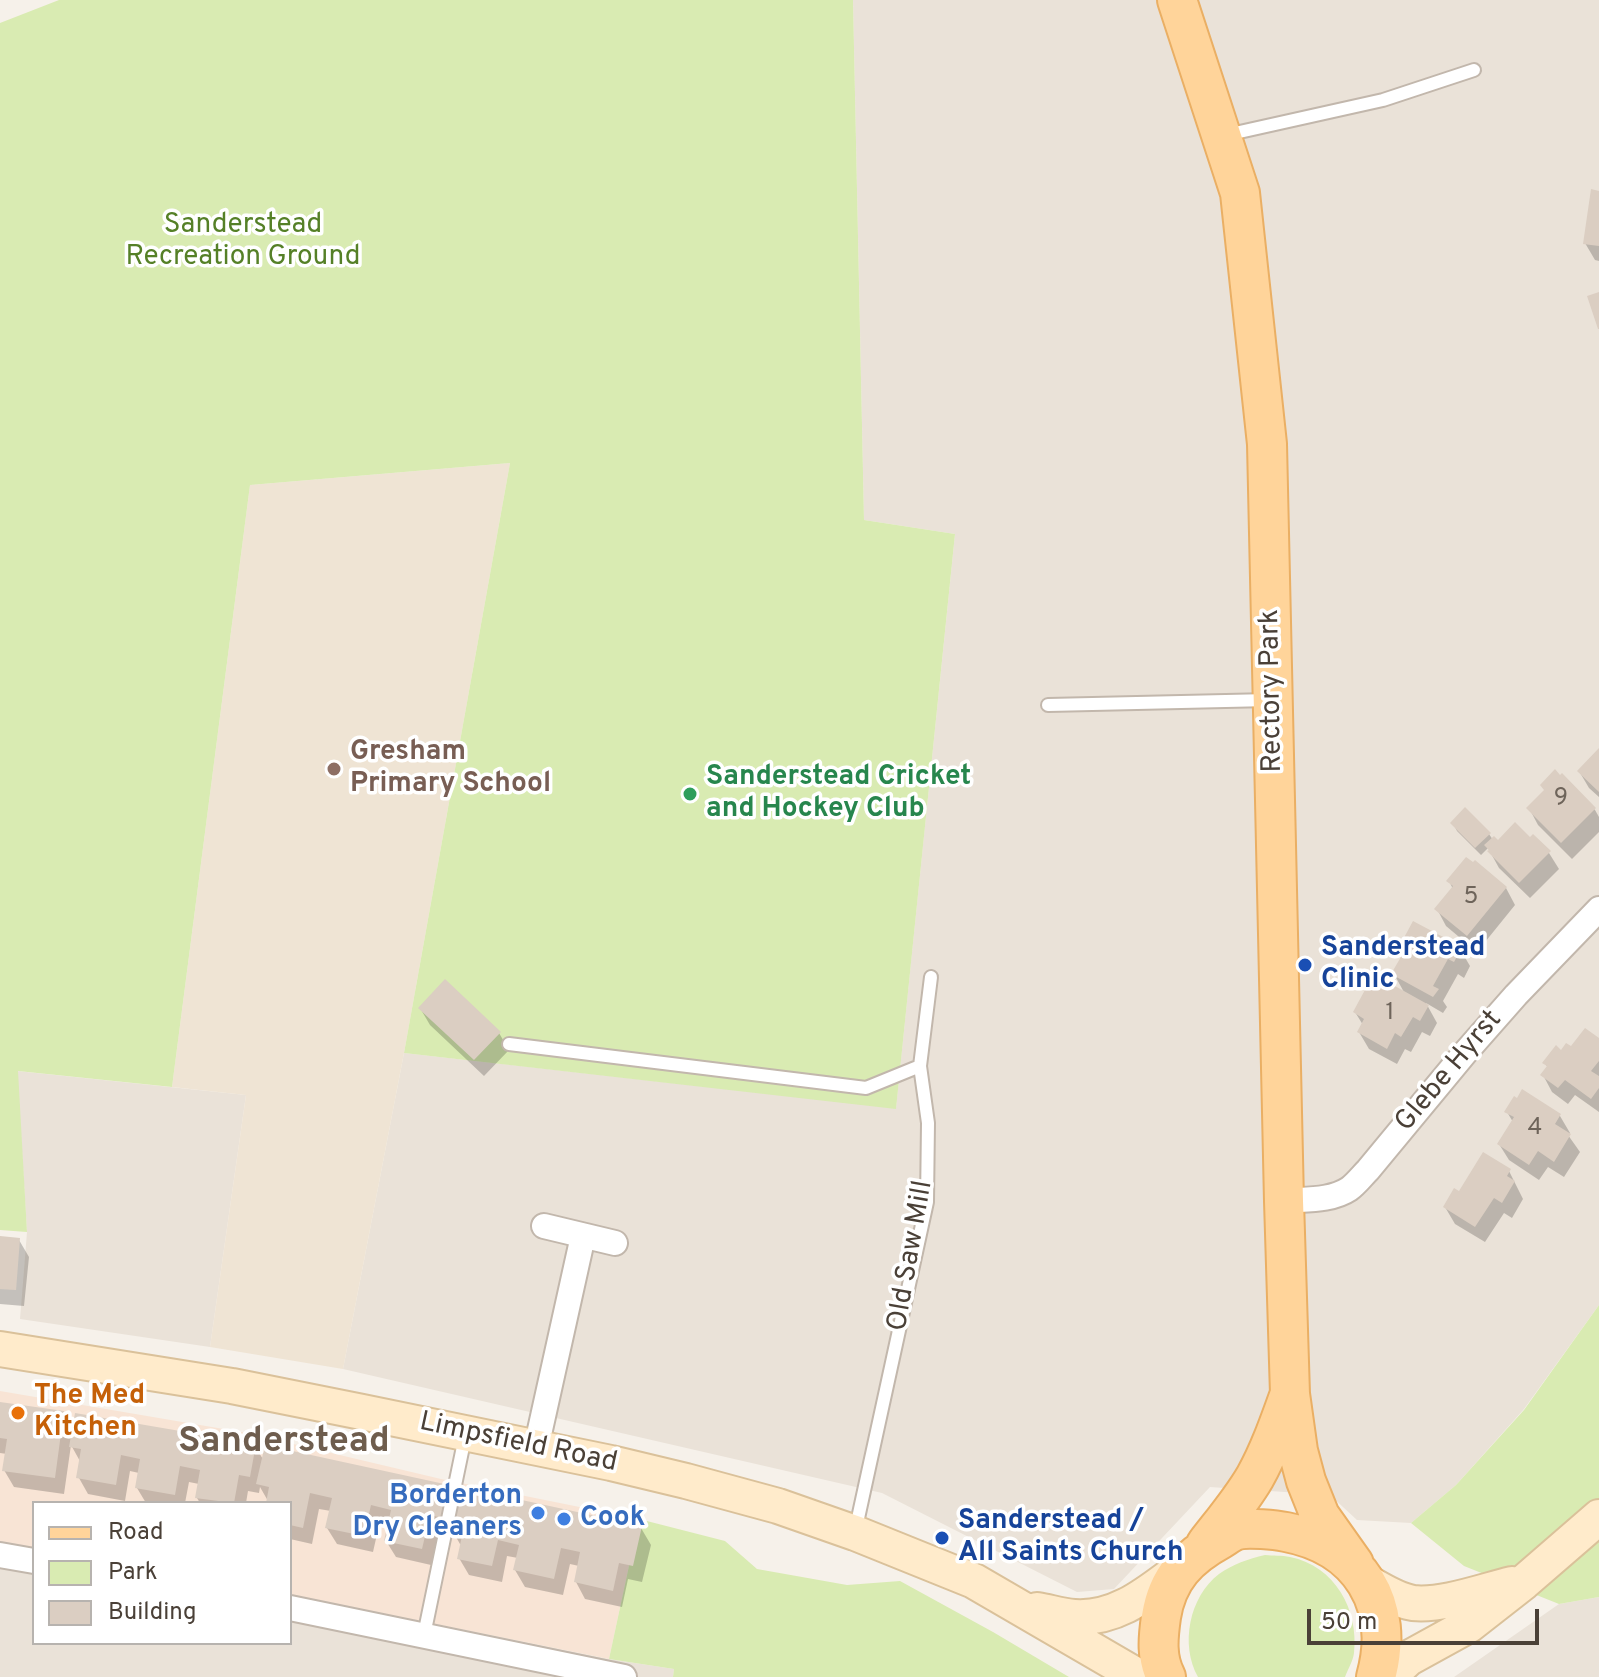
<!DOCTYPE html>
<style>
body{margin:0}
#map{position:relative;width:1599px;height:1677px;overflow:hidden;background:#f6f1ea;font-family:Overpass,sans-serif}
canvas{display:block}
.legend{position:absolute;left:32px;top:1501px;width:260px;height:144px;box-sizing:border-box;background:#fff;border:2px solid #b7b3af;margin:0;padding:10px 14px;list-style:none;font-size:24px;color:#4a4037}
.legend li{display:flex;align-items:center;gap:16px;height:40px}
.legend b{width:40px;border:2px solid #b7b3af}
.scale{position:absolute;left:1307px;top:1609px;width:232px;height:36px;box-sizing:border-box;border:4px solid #4a4037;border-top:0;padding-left:10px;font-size:24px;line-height:28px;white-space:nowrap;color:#4a4037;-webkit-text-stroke:6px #fff;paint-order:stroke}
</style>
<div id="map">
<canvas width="1599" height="1677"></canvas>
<ul class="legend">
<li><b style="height:10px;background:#ffd49a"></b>Road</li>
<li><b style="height:22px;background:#d9ebb2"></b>Park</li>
<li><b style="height:22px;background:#dbcec2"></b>Building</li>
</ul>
<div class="scale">50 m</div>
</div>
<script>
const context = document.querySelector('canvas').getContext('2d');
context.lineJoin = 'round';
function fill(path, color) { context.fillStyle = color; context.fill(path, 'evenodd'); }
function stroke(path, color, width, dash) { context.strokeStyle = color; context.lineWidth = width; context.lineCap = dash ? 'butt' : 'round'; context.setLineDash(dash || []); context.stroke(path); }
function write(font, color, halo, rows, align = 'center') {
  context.font = font + ' Overpass,sans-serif'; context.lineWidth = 7; context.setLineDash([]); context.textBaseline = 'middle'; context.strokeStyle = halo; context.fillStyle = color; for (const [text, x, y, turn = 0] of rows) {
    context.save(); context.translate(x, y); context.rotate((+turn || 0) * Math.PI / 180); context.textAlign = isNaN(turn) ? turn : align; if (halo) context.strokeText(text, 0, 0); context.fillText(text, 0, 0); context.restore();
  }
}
const residential = new Path2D(`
 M853,0H1599V1305L1524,1409L1456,1485L1411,1523L1357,1520L1330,1495L1210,1487L1114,1589L1077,1592L882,1493L343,1369L404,1053L896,1108L955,534L864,520Z
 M17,1071L246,1095L210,1347L20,1319L27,1232Z
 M0,1543L34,1549V1643H290V1595L609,1659L674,1669L673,1677H0Z
 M1599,1597V1677H1454L1559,1604Z`);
const commercial = new Path2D(`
 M0,1391L247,1433L441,1479L639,1519L609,1659L290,1595V1503H34V1549L0,1543Z`);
const education = new Path2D(`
 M510,463L404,1053L343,1369L210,1347L246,1095L172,1087L250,485Z`);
const green = new Path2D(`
 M59,0H853L864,520L955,534L896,1109L404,1053L510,463L250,485L172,1087L18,1071L27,1232L0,1230V23Z
 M1599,1305V1597L1559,1604L1464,1566L1411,1523L1456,1485L1524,1410Z
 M639,1519L725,1541L757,1569L847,1585L900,1581L993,1632L1069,1677H673L674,1669L609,1659Z
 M1265,1555C1273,1556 1282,1555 1290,1557C1335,1566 1359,1610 1354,1653C1353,1661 1348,1669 1345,1677H1198C1180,1645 1189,1597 1219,1574C1233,1564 1248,1559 1265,1555Z`);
const shadow = new Path2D(`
 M1599,193V261L1595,260L1585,243Z
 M1599,750V797L1589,788L1579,771Z
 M1562,776L1595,810L1599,817V832L1572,859L1538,825L1529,808Z
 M1453,823L1489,834L1493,840L1498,843L1549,853L1559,869L1530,898L1499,868L1488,848L1481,855L1457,831Z
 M1449,881L1506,888L1515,905L1477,952L1446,926L1437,909L1453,889Z
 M1401,947L1460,949L1470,966L1464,978L1458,974L1443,1001L1447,1007L1443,1013L1426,1003L1437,1023L1430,1036L1422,1032L1411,1052L1405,1049L1397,1064L1369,1049L1359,1032L1363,1025L1355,1012L1405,994L1394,974L1405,953Z
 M420,1008L499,1033L509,1050L484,1076L430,1025Z
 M1599,1041V1112L1575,1095L1568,1104L1552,1092L1543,1075L1548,1068L1545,1063L1561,1053Z
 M1523,1092L1560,1116L1570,1133L1568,1135L1580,1152L1564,1177L1548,1167L1539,1180L1509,1160L1499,1144L1513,1122L1507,1112Z
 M1509,1171L1523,1199L1512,1218L1504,1213L1485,1242L1455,1224L1445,1207L1460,1194Z
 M0,1238L19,1240L29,1257L24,1306L0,1304Z
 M0,1404L63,1413L74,1432L255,1446L264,1461L641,1528L651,1545L642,1582L628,1579L622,1607L585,1599L576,1582L579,1566L570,1564L563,1595L525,1587L515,1570L518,1558L507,1556L502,1582L469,1575L459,1558L462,1545L460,1544L452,1530L451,1534L439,1531L431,1565L396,1557L386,1541L390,1523L380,1521L373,1552L337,1544L327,1528L331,1511L319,1509L312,1544L290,1539V1503H268V1501L260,1487L259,1493L248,1491L246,1503H200L197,1498L199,1484L189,1482L185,1503H146L137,1488L139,1473L130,1471L125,1501L88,1494L79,1478L81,1463L71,1445L64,1494L14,1487L4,1470L7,1454L0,1453Z`);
const building = new Path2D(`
 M1591,189L1599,191V246L1583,244Z
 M1599,292V329H1598L1587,296Z
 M1599,748V792L1577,771Z
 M1555,769L1560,775L1562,773L1596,808L1561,843L1526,808L1544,790L1540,785Z
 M1465,807L1491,833L1475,848L1450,823Z
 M1515,822L1530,837L1533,834L1551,851L1519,883L1487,851L1489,850L1484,845L1494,836L1498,840Z
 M1466,857L1473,862L1475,860L1507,887L1467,936L1434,909L1453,886L1446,881Z
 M1413,921L1462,947L1454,962L1448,959L1433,986L1439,989L1433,997L1391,974L1405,950L1399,947Z
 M1372,977L1384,984L1386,981L1429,1005L1420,1021L1413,1017L1401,1037L1395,1033L1387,1049L1357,1032L1364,1019L1353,1012Z
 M445,979L501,1032L474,1060L418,1008Z
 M1585,1028L1599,1038V1061L1591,1071L1599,1076V1088L1591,1099L1565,1080L1558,1088L1540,1075L1547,1066L1542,1063L1556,1045L1561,1050L1566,1043L1571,1046Z
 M1522,1089L1561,1114L1555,1124L1571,1134L1554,1162L1538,1151L1529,1165L1497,1144L1514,1117L1504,1112L1514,1096L1517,1098Z
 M1483,1152L1511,1169L1507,1176L1515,1181L1502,1203L1494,1198L1475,1227L1443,1207L1454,1188L1459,1191Z
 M0,1236L20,1238L16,1290L0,1289Z
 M0,1402L64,1411L55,1478L2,1471L7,1439L0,1438Z
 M75,1413L256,1444L250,1477L239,1475L234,1503L195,1498L200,1470L180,1466L175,1495L135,1488L140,1459L121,1455L116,1485L76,1478L81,1449L69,1447Z
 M265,1445L449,1485L442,1518L430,1515L422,1549L384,1541L391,1510L371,1505L364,1536L325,1528L332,1498L310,1493L303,1528L290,1525V1503H266L269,1487L256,1484Z
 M457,1486L642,1526L633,1566L619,1563L613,1591L574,1582L580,1552L561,1548L554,1579L513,1570L519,1545L498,1540L492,1566L457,1559L463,1531L448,1528Z`);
const lane = new Path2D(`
 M1226,135L1383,100L1474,70
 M1048,705L1270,700
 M509,1044L866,1088L920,1066
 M855,1532L927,1202L928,1123L920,1066L931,977
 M424,1635L465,1437`);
const street = new Path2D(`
 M1284,1201C1305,1199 1331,1201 1349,1189C1356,1184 1362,1176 1368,1170L1464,1054L1516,995L1599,909
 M544,1226L615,1243
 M536,1448L583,1236
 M0,1555L34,1561
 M290,1608L624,1677`);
const secondary = new Path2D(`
 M0,1349L232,1386L362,1412L611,1463L686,1481L778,1506L855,1533L974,1581L1139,1677
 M1367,1582C1381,1590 1396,1600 1413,1603C1443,1606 1483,1591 1512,1584
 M1037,1610C1049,1612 1062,1616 1074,1617C1119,1620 1151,1590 1184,1566
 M1388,1677L1409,1658L1469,1625L1524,1582L1599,1517`);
const primary = new Path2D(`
 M1177,0L1240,193L1267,444L1284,1201L1290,1394L1298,1451L1306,1481L1320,1516L1354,1564
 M1206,1544C1223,1522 1241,1501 1255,1477C1269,1452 1279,1424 1289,1396
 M1166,1677C1156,1658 1158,1638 1161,1617C1167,1578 1188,1557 1221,1539C1226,1536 1232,1531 1238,1530C1248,1527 1276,1530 1286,1532C1360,1546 1396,1605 1376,1677`);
const markers = [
 [334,769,8,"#8d6e63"],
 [690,794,8,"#2e9e5b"],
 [1305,965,8,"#1a4fb4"],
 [18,1413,8,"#e8710a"],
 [538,1513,8,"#3f7fe0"],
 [564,1519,8,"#3f7fe0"],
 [942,1538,8,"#1a4fb4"]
];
const numberNames = [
 ["9",1561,799],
 ["5",1471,898],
 ["1",1390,1014],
 ["4",1535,1129]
];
const parkNames = [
 ["Sanderstead",243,226],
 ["Recreation Ground",243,258]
];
const streetNames = [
 ["Rectory Park",1273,691,-91],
 ["Glebe Hyrst",1450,1072,-50],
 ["Old Saw Mill",912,1256,-80],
 ["Limpsfield Road",518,1444,12]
];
const educationNames = [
 ["Gresham",350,753],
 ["Primary School",350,785]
];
const leisureNames = [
 ["Sanderstead Cricket",706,778],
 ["and Hockey Club",706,810]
];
const transitNames = [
 ["Sanderstead",1321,949],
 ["Clinic",1321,981],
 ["Sanderstead /",958,1522],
 ["All Saints Church",958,1554]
];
const foodNames = [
 ["The Med",34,1397],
 ["Kitchen",34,1429]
];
const shopNames = [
 ["Borderton",522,1497],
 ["Dry Cleaners",522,1529],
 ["Cook",580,1519,"left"]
];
const districtNames = [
 ["Sanderstead",284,1444]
];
fill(residential, '#eae2d8');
fill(commercial, '#f8e4d5');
fill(education, '#efe4d4');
fill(green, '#d9ebb2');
fill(shadow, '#0003');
fill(building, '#dbcec2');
stroke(lane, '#c2b7ac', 16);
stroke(street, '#c2b7ac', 28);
stroke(secondary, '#dac19a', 38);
stroke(primary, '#eaaf64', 42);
stroke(lane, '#fff', 12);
stroke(street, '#fff', 24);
stroke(secondary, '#ffebcb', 34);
stroke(primary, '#ffd49a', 38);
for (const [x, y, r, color] of markers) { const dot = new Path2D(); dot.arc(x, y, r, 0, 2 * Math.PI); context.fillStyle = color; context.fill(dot); stroke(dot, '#fff', 3); }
write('24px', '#6e645a', null, numberNames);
write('28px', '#558027', '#fff', parkNames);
write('28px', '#4a4037', '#fff', streetNames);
write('bold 28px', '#785e54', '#fff', educationNames, 'left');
write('bold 28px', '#27864d', '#fff', leisureNames, 'left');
write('bold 28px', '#164399', '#fff', transitNames, 'left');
write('bold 28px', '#c56008', '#fff', foodNames, 'left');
write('bold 28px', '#366cbe', '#fff', shopNames, 'right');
write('bold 36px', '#6e5d4e', '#fff', districtNames);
</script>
